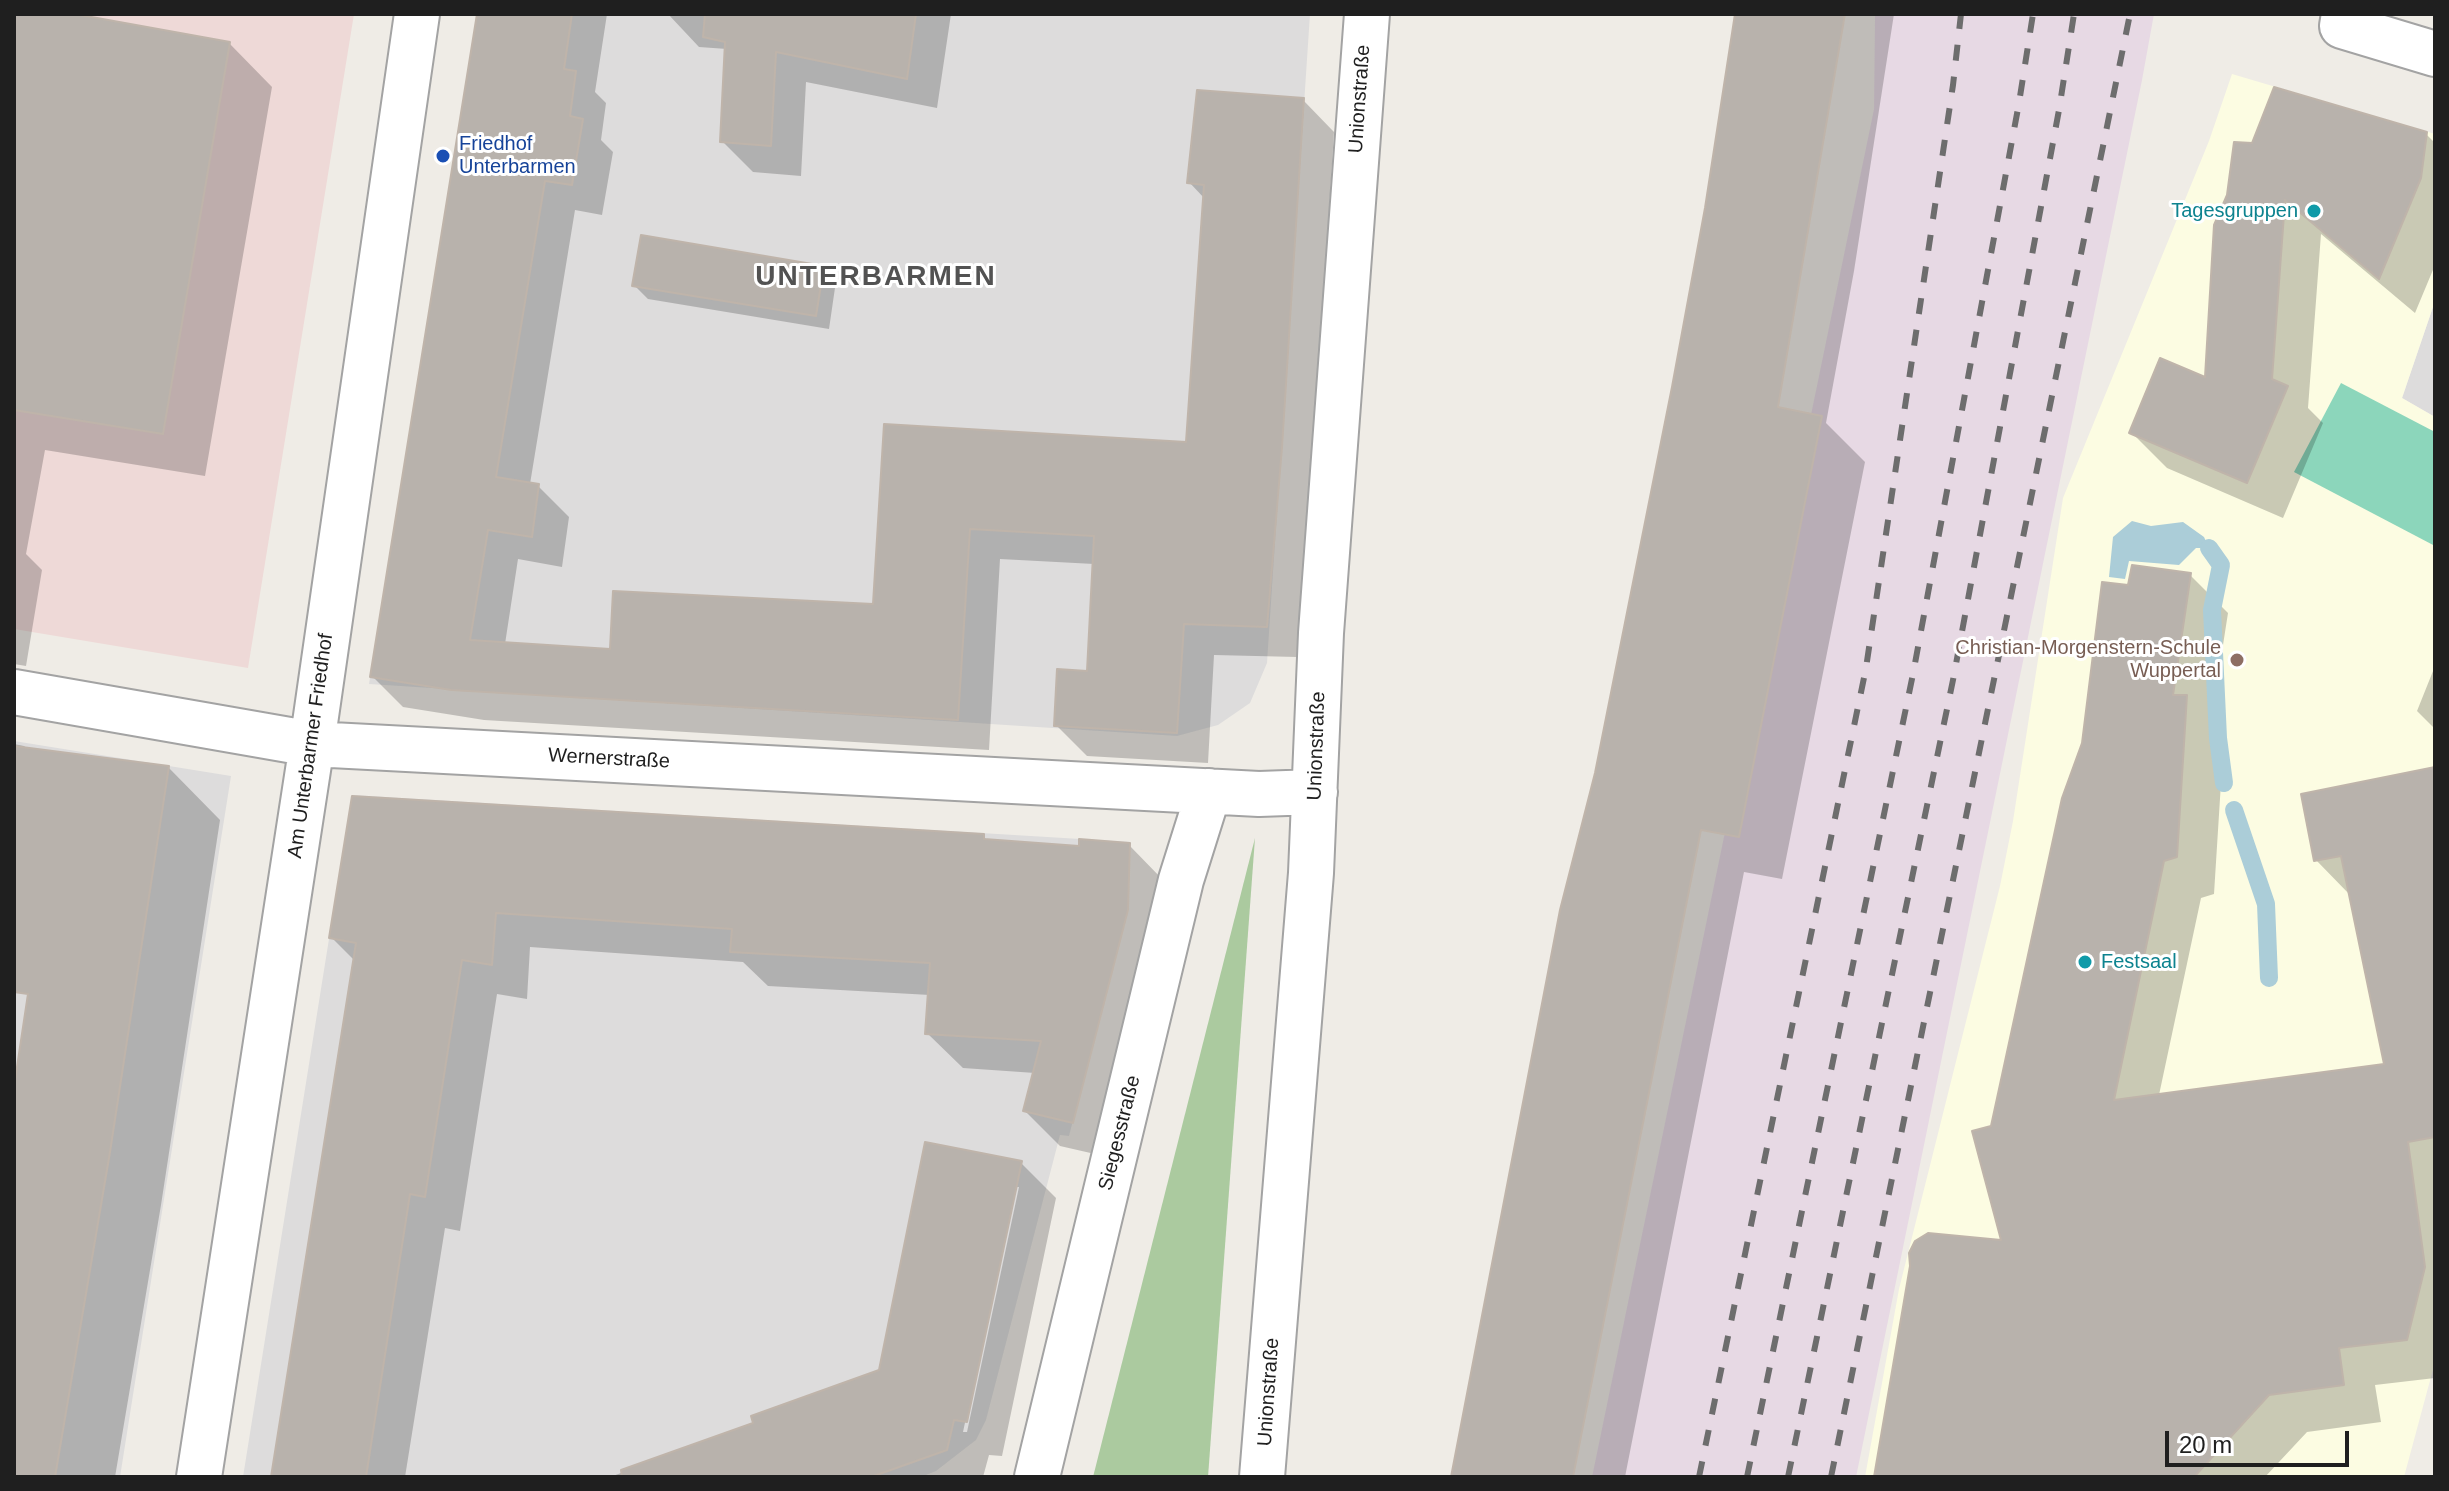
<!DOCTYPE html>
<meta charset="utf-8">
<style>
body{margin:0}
#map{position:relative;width:2449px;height:1491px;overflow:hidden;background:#efece6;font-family:Arial,sans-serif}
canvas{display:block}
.frame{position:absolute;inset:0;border:16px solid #1f1f1f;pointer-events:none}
.scale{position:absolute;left:2165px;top:1431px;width:184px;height:36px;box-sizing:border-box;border:4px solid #1f1f1f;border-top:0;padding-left:10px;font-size:24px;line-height:28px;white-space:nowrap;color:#1f1f1f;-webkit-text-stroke:6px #fff;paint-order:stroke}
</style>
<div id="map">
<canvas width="2449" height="1491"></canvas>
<div class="frame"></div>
<div class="scale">20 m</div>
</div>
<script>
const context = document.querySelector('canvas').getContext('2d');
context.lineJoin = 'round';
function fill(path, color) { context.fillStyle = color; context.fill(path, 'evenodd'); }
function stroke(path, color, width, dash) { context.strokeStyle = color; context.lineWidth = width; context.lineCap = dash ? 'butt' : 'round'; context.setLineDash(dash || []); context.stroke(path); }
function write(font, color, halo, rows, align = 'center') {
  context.font = font + ' Arial,sans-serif'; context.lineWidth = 6; context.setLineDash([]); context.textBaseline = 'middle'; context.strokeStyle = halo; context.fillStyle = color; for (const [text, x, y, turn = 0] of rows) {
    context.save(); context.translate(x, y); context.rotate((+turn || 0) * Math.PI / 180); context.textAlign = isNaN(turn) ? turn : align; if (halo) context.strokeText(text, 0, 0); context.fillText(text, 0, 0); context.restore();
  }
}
const residential = new Path2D(`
 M478,14H1310L1267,663L1250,703L1218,725L1177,736L369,684Z
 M2435,301V417L2402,398Z
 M14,741L231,776L120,1477H14Z
 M352,795L1130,842L1125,920L1069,1136L1060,1135L986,1420L976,1440L936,1471L921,1477H243Z`);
const commercial = new Path2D(`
 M14,14H354L248,668L14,629Z`);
const industrial = new Path2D(`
 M1875,14H2154L2142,80L1856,1477H1592L1874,109Z`);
const education = new Path2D(`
 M2232,74L2435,134V301L2402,398L2435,417V1362L2404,1477H1865L1899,1289L2000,886L2013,821L2063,498L2209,141Z`);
const forest = new Path2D(`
 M1255,838L1208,1477H1093Z`);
const pitch = new Path2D(`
 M2341,383L2435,432V546L2294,472Z`);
const water = new Path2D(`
 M2132,521L2151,526L2183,522L2204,537L2209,548H2196L2179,565L2129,561L2125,579L2109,577L2113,537Z`);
const shadow = new Path2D(`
 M14,14H66L229,43L272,87L205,476L45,450L26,554L42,570L26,666L14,664Z
 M479,14H607L595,92L606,103L601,140L613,152L602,215L575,210L530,484L538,486L569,517L562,567L518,559L505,644L612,651L875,606L886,426L1188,444L1205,199L1189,182L1303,100L1334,132L1312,480L1297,657L1214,655L1208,763L1087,756L1056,725L1089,673L1094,564L1000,559L989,750L484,720L403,707L372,676Z
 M668,14H951L937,108L806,82L801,176L753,172L722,141L727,49L699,47Z
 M1737,14H1894L1854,271L1826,423L1865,462L1782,879L1744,872L1625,1477H1453L1674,387L1707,208Z
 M2426,134L2435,143V265L2415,313L2321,234L2308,408L2323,423L2283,518L2167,468L2131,432L2207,380L2253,145Z
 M823,268L836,281L829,329L648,299L634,285Z
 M2190,575L2228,613L2211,722L2224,735L2214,894L2201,898L2159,1095L2386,1065L2351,896L2316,860L2435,782V1378L2375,1385L2381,1422L2307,1432L2265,1477H1876L1912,1266L2004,1242L1993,1128L2084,744L2130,587Z
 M2435,666V729L2417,711Z
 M14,744L24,746L28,750L169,768L220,820L161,1205L115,1477H14V1099L47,892L14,886Z
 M983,836L988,841L1080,848L1129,845L1164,881L1108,1157L1060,1146L1025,1111L1035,1073L963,1068L927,1033L930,995L768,986L743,962L530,947L527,999L497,994L460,1231L445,1228L405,1477H273L355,961L331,937Z
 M1021,1163L1056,1198L1002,1456L989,1455L983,1477H610L756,1424L881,1372ZM1015,1187H1019L967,1432H963Z`);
const stream = new Path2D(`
 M2209,548L2221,565L2212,610L2218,738L2224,783
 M2234,810L2266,904L2269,978`);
const building = new Path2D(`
 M14,14H75L230,42L163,434L14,410Z
 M477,14H572L564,69L576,71L570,116L583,119L572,185L545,181L496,477L539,484L532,537L488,530L470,640L610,649L613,591L873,604L884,424L1186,442L1204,185L1187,183L1197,90L1304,98L1282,448L1267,627L1184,624L1177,733L1054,726L1057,669L1087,671L1094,536L970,529L958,720L451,690L370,677Z
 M705,14H916L907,79L776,52L771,146L720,142L725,42L703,37Z
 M1735,14H1845L1778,407L1822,416L1739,837L1701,830L1573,1477H1451L1560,910L1595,773L1672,387L1705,208Z
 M2274,87L2427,132L2421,178L2379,279L2285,200L2272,379L2288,386L2247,483L2129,433L2160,358L2205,377L2214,225L2227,195L2234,142L2252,143Z
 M641,235L824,266L816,316L632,286Z
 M2132,565L2191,573L2173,695H2187L2177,857L2164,861L2114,1100L2384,1064L2341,856L2314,861L2301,794L2435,767V1137L2408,1142L2425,1267L2407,1340L2339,1348L2344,1385L2269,1395L2194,1477H1874L1910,1266L1909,1253L1915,1241L1928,1233L2001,1240L1972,1131L1991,1126L2062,798L2082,743L2102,582L2128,585Z
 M14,746L169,766L110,1152L55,1477H14V1087L28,994L14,992Z
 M352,796L984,834V839L1079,846V839L1130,843L1128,910L1073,1123L1023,1111L1041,1041L925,1034L930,963L730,952L732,929L496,913L492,965L462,960L425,1197L410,1194L366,1477H271L356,943L329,938Z
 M925,1142L1022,1161L967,1422L954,1420L947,1450L871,1477H622L621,1470L753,1423L751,1416L879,1370Z`);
const minor = new Path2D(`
 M2344,14L2342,26L2435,54
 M14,692L312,744L1259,794L1315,792
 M199,1477L312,744L417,14
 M1037,1477L1181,880L1209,791
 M1262,1477L1311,873L1321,633L1367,14`);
const rail = new Path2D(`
 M1699,1477L1866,668L1953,85L1961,14
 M1747,1477L1913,674L2019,103L2033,14
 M1788,1477L1953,680L2059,110L2074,14
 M1831,1477L2130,14`);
const markers = [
 [443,156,8,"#1a4fb4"],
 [2314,211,8,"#0f9aa8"],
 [2237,660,8,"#8d6e63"],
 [2085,962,8,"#0f9aa8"]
];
const streetNames = [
 ["Unionstraße",1360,99,-86],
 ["Am Unterbarmer Friedhof",311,746,-82],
 ["Unionstraße",1317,746,-88],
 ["Wernerstraße",609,759,3],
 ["Siegesstraße",1120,1133,-76],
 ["Unionstraße",1269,1392,-86]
];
const transitNames = [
 ["Friedhof",459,144],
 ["Unterbarmen",459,167]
];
const cultureNames = [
 ["Tagesgruppen",2298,211],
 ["Festsaal",2101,962,"left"]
];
const educationNames = [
 ["Christian-Morgenstern-Schule",2221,648],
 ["Wuppertal",2221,671]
];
const districtNames = [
 ["UNTERBARMEN",876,277]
];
fill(residential, '#dddcdc');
fill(commercial, '#eed9d7');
fill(industrial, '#e7d9e4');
fill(education, '#fcfce2');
fill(forest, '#abca9f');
fill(pitch, '#8cd6bb');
fill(water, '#abcdd8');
fill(shadow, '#0003');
stroke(stream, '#abcdd8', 18);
fill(building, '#b8b2ac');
stroke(building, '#bfb4aa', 2);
stroke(minor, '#a3a3a3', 48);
stroke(minor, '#fff', 44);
stroke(rail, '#6d6d6d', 6, [16, 16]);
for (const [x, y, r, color] of markers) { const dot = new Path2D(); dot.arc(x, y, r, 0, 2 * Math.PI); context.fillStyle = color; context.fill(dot); stroke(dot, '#fff', 3); }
write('20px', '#1f1f1f', '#fff', streetNames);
write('20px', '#164399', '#fff', transitNames, 'left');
write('20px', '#0d838f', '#fff', cultureNames, 'right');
write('20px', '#785e54', '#fff', educationNames, 'right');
context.letterSpacing = '2px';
write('bold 28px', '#525252', '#fff', districtNames);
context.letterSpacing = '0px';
</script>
